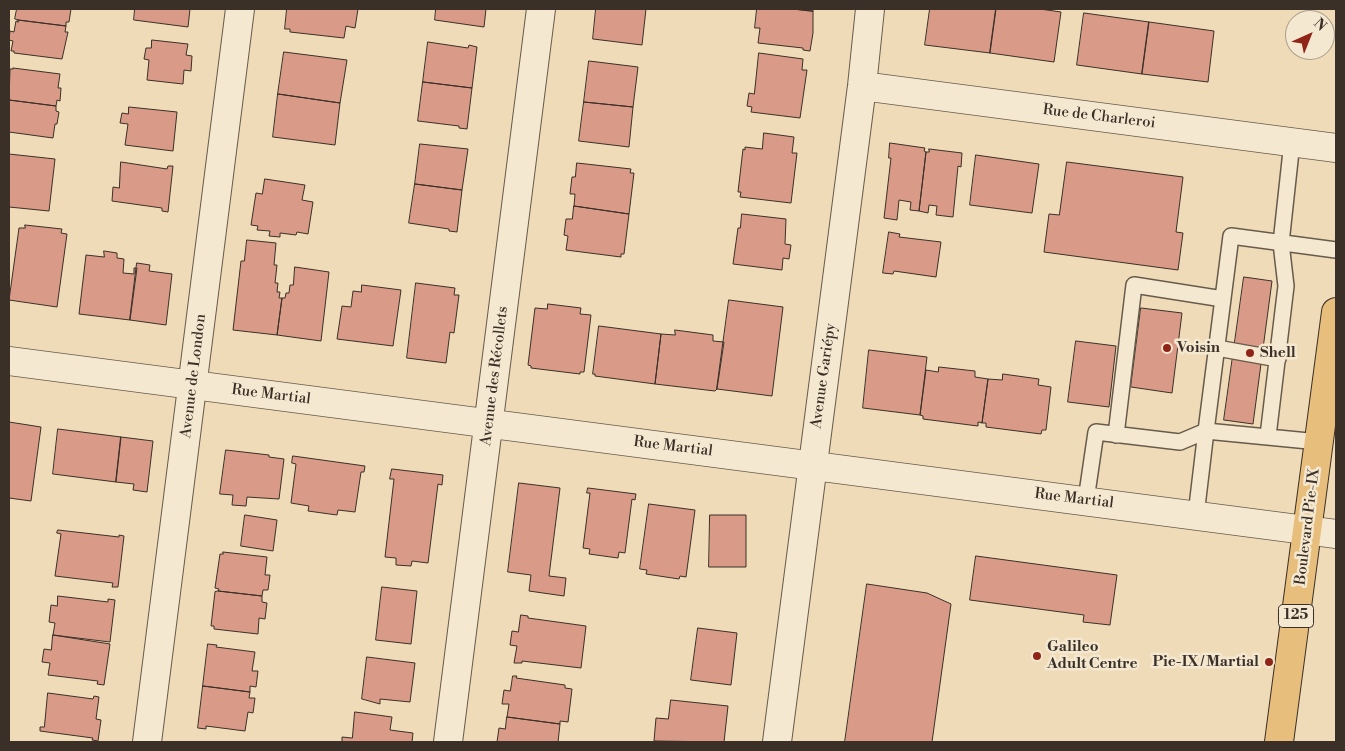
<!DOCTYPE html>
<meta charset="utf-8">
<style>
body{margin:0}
#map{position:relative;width:1345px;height:751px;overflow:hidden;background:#efdbb7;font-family:"Libre Bodoni",serif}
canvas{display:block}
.frame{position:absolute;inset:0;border:10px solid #3a3028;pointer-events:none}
.north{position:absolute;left:1285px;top:10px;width:50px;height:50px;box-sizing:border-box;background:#f5e8d0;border:1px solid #aa9e8d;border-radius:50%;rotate:44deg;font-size:14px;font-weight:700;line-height:20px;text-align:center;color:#3a3028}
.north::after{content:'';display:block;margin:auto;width:18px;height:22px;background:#8f2418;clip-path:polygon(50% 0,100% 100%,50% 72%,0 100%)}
</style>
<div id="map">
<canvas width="1345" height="751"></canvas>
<div class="frame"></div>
<div class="north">N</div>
</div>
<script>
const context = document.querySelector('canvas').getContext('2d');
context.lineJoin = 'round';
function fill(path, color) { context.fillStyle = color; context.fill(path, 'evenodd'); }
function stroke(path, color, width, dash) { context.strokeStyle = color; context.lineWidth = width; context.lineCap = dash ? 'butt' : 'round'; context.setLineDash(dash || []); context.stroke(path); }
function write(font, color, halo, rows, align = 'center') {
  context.font = font + ' "Libre Bodoni",serif'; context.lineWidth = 5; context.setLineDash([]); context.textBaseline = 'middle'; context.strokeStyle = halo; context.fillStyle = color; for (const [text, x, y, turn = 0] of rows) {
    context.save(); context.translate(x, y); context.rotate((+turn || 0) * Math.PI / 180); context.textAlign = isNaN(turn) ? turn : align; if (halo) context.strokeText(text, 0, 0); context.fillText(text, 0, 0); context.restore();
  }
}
const building = new Path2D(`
 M17,9H71L69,22H66V26L18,20L15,19Z
 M135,9H190L188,27L134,20Z
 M287,9H358L355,28L346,26L344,38L290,32V29H285Z
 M436,9H486L484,27L435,20Z
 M596,9H646L642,45L593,39Z
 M757,9H793L813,11V33L810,51L803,50V48L758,43L760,28H755Z
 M793,9H813V11Z
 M930,9H996L990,53L925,45Z
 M996,9H1040L1061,12L1054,62L990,53Z
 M1084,13L1149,22L1142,74L1077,65Z
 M18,20L66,26L65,32H68L62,59L14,53V51H11L13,41L9,40L10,31L14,32L16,21L18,22Z
 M1149,22L1214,31L1208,82L1142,74Z
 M152,40L188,44L186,55L192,56L191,71L184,70L183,84L147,80L149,60L144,59L146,48H151Z
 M428,42L468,48L469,45L477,47L472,88L423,82Z
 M284,52L347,60L340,103L278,94Z
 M759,53L803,59L802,70H807L800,118L751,112L752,107L747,106L749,93L754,94Z
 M589,61L638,67L633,107L584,102Z
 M13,68L60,74L58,88H61L60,101L57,100L56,106L9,100L10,69H13Z
 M423,82L472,88L467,129L459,128V126L418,121Z
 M278,94L340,103L335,145L273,137Z
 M9,100L56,106V111L59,112L57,124H55L53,138L9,132Z
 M584,102L633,107L629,147L579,141Z
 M129,107L177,112L173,151L125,145L128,124L120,123L122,113L128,114Z
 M764,133L794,137L792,153H797L791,203L740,197L741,192H738L743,149L745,150V147L762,149Z
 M890,143L925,148L924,151L926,152L919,211L910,210L911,202L899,200L897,220L884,218L891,158H889Z
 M420,144L468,149L462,190L415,184Z
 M929,149L962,153L961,167L958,166L953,217L936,215L937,206L929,205L928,213L919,211L926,152H929Z
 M9,154L55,159L49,211L9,207Z
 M976,155L1039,164L1032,213L970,205Z
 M121,162L167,169L168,166H173L168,212L162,211V208L112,201L113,187L119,188Z
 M1067,162L1183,177L1176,232L1183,233L1178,270L1044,252L1049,214L1059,215Z
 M577,163L631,169L630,173H634L629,214L574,206L575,194H570L572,177H575Z
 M265,179L305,185L302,200L313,202L308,234L297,232L296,235L280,233V237L269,236L270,231L257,230L258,226L251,225L256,193L262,194Z
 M415,184L462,190L457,232L449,231V229L409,223Z
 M574,206L629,214L624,254H621V257L566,250L568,236L564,235L566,219H572Z
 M742,214L786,219L785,244L791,245L789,259L783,258L782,270L733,264L738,228H740Z
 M25,225L62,229L61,233L67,234L57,307L9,300L19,228H25Z
 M889,232L900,234L899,237L941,242L936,277L894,271L893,274L883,273Z
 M247,240L276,243L274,265H277L275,283H278L277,292H280L279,298H282L277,335L233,330L241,261H244Z
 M104,251L117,253V258L124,259L123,273L134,274V268H137L130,320L79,314L86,255L104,257Z
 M137,263L150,265L149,271L172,274L166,325L130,320Z
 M295,267L329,272L321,341L277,335L282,298H285L286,293H289L290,285H293Z
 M1244,277L1272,281L1253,424L1224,420Z
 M416,283L455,288L454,295H459L454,333L450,332L446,363L407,358Z
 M362,285L401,290L393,346L337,339L342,306L351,307L353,291L361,292Z
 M729,300L783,307L772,396L717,389Z
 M548,304L581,308L580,314L591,315L584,372H580V374L531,368V366L528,365L535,308L547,309Z
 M1141,308L1182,313L1172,393L1131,387Z
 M599,326L661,334L655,384L595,376V374H593Z
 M675,330L713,335V341L724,342L717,389L715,391L655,384L661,334L675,335Z
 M1076,341L1116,346L1109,407L1068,402Z
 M869,350L927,357L920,415L863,408Z
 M939,367L975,371V377L988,379L982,423L978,422V426L923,419V416L920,415L926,370L938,372Z
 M1003,374L1039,379L1038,385L1051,387L1046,430H1042L1041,434L986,427V423H982L988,379L1002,380Z
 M9,422L41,427L31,501L9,498Z
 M58,429L121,437L116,482L53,474Z
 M121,437L153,441L147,492L133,490L134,484L116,482Z
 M226,450L269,455V457L284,459L279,499L247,497L246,506L232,505L233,495L220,494Z
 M293,456L365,466L364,472H361L355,512L338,510L337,515L308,511L309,506L291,503L296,464L292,463Z
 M392,469L443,475L442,485L438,484L428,563L412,561L411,566L396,565V558L385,557L394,479H390Z
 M519,483L560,488L549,576L566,578L564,596L529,591L531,575L508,572Z
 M588,488L636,494L635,500L632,499L625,553L619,552L618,558L589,554L590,549L583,548L590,493H587Z
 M649,504L695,510L686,577L680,576L679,579L646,574L647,570L640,569Z
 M245,515L277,520L273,551L241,546Z
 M710,515H746V567H709Z
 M58,530L119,537V535L124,536L118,587H112L113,583L55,576L61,534L57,533Z
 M223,552L267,557L265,575H270L268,590H263L262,596L218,591L219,589L215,588L220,554H223Z
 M976,556L1117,575L1110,625L1083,622L1084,615L970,600Z
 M867,584L927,593L951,604L932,742H845Z
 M382,587L417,591L411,644L376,640Z
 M218,591L262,596V602L267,603L265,619L259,618L258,634L214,629V626H211L215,592Z
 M58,596L108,602V599L115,600L110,642L53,635L55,623L49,622L51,605L57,606Z
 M521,615L528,616V618L586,626L581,668L522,661V663H514L517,646L510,645L512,631L518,632Z
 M698,628L737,633L731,685L691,680Z
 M53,635L110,644L104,685L97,684L98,681L48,675L50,663L42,662L44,649L51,650Z
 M208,644L217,645L216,647L255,652L252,671H258L256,687L250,686V692L203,686Z
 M367,657L415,663L410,702L380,699V704L362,699Z
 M513,676H517L516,678L565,685V688L572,689L568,722L560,721V724L507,717L509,704H502L504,690L510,691Z
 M203,686L250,692L249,698H255L253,713L248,712L245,731L206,726V729L198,728Z
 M48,693L93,699L94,696L99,697L96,719L101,720L98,741L92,740L93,738L40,731V727H44Z
 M671,700L728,706L724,742L654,741L656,718L668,719Z
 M355,712L392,717L390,730L413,733L412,742H342V737L352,738Z
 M507,717L560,724L558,742H497L499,728L505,729Z`);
const service = new Path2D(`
 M1217,348L1278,359
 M1116,435L1134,285L1223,299
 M1268,436L1286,286L1281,243L1292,142
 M1086,500L1096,432L1180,442L1206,431L1231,236L1336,250
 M1196,515L1206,431L1319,442`);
const minor = new Path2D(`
 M862,86L1336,148
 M9,361L1336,534
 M147,742L240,9
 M448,742L541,9
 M777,742L862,86L870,9`);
const primary = new Path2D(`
 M1279,742L1336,312`);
const markers = [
 [1167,348,5,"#8f2418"],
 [1250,353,5,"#8f2418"],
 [1037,656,5,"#8f2418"],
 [1269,662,5,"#8f2418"]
];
const shields = [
 [1296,616,35]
];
const shieldNames = [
 ["125",1296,616]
];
const streetNames = [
 ["Rue de Charleroi",1099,117,7],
 ["Avenue de London",194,376,-83],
 ["Avenue des Récollets",495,376,-83],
 ["Avenue Gariépy",824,376,-82],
 ["Rue Martial",271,395,7],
 ["Rue Martial",673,447,7],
 ["Rue Martial",1074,499,7],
 ["Boulevard Pie-IX",1308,527,-83]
];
const poiNames = [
 ["Voisin",1177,348],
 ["Shell",1260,353],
 ["Galileo",1047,647],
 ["Adult Centre",1047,664],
 ["Pie-IX / Martial",1259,662,"right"]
];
fill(building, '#d99b87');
stroke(building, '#3a3028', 1);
stroke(service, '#675b4c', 18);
stroke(minor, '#675b4c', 30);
stroke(primary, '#3a3028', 30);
stroke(service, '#f5e8d0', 15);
stroke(minor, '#f5e8d0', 28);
stroke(primary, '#e8be7c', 28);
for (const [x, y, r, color] of markers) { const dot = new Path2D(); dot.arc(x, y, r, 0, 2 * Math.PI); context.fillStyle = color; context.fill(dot); stroke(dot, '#f5e8d0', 2); }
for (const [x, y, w] of shields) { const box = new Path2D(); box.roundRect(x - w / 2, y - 11.5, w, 23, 4); context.fillStyle = '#f5e8d0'; context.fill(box); stroke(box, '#3a3028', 1); }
write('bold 14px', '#3a3028', null, shieldNames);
write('15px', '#3a3028', '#f5e8d0', streetNames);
write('bold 15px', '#3a3028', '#f5e8d0', poiNames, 'left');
</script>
